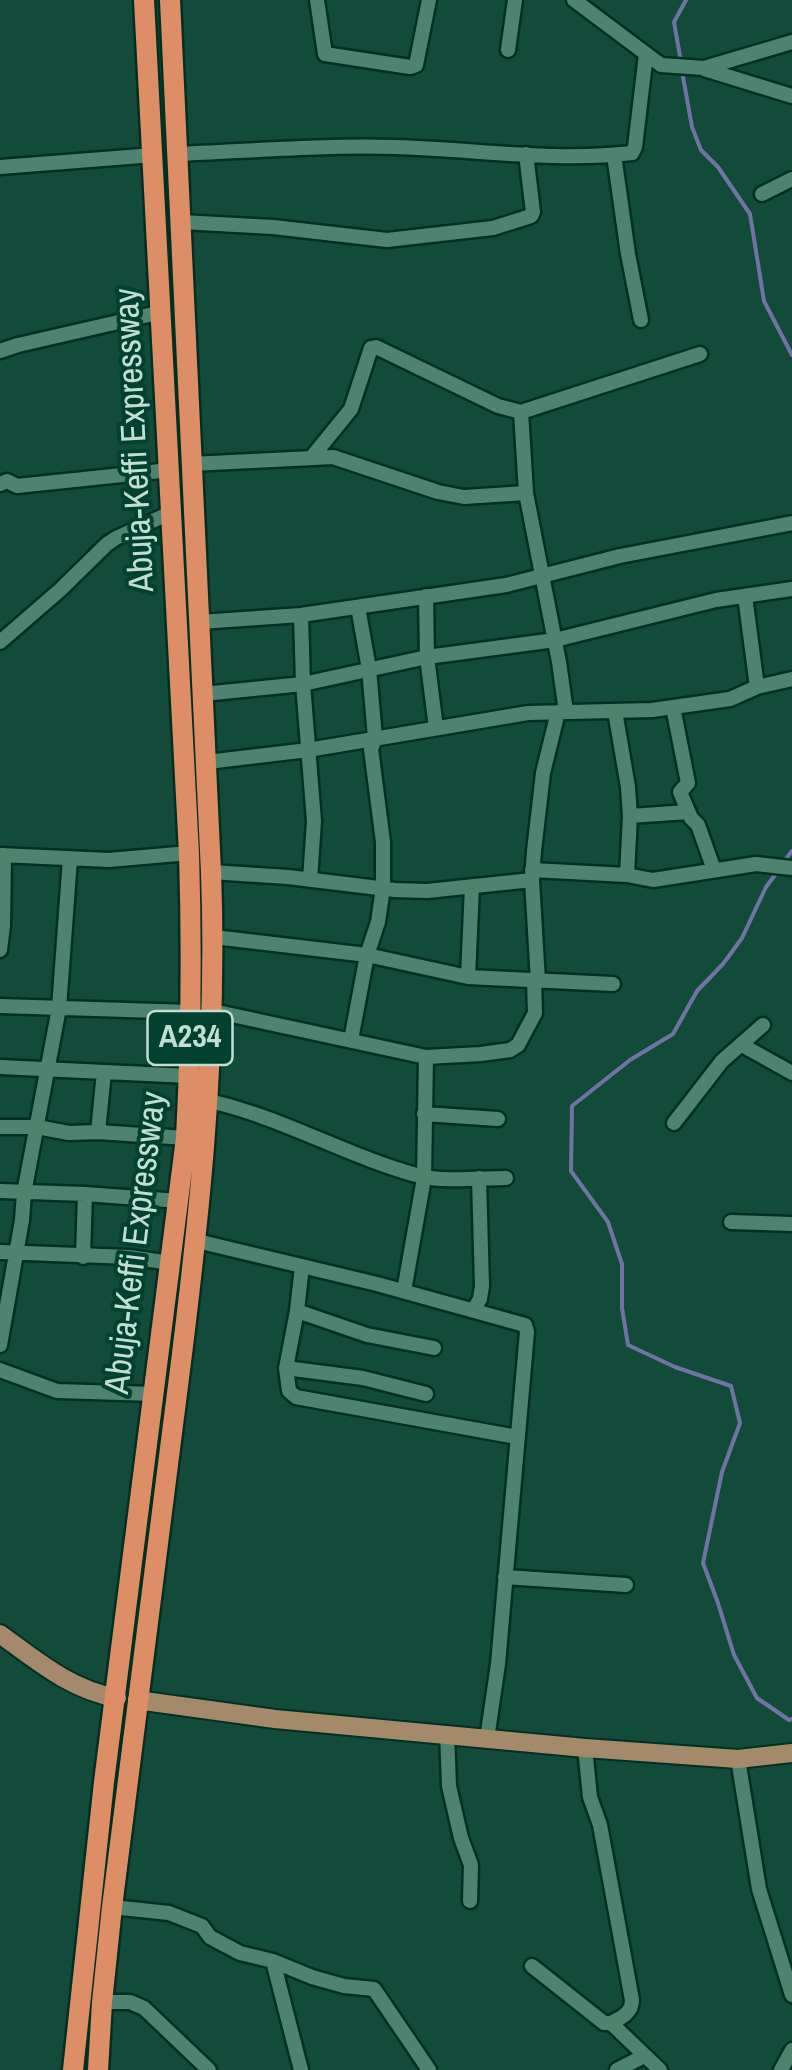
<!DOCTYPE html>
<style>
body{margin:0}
canvas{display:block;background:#124b39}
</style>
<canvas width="792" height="2070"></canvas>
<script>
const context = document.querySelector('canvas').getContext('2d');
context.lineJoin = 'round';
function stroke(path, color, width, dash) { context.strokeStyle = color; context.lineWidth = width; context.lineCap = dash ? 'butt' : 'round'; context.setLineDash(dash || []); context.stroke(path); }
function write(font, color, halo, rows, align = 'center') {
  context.font = font + ' "Archivo Narrow",sans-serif'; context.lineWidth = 8; context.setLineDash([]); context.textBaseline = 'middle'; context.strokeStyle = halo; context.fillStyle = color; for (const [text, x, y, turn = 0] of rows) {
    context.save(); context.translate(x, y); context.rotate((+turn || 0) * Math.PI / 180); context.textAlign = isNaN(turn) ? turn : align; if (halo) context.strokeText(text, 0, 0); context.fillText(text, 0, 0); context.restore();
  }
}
const stream = new Path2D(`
 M681,62L674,22L686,0
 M682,71L692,127L701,150L718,167L750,214L764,301L792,355
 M783,863L792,851
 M778,871L766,887L742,938L723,964L697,991L673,1034L630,1060L572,1106L571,1171L608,1222L622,1264V1308L628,1345L675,1367L731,1386L740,1423L722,1472L703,1563L718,1603L734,1655L757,1698L789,1720L792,1719`);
const minor = new Path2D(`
 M317,0L325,54L410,67L416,65L429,0
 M574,0L661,65L704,68L792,42
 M508,50L515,0
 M704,69L792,96
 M178,154C250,151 322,145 394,147C473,149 554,162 632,153L635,147L646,54
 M614,155L628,254L641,320
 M0,167L154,155
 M762,194L792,179
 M181,222L273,227L387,240L493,228L531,216L533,212L526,154
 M0,351L18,345L162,312
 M521,412L526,493L559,662L566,712
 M312,457L351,409L371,348L376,347L498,406L521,412L700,354
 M191,464L333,457L438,492L464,497L526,493
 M0,484L7,481L17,486L170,470
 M426,596L427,657L436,728
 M745,596L757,687
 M301,615L303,684L314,821L310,880
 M200,622L301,615L506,585L620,556L792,523
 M0,642L60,590L107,544L116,538L172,512
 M203,694L303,684L427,657L555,640L716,600L792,589
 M673,707L688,783L680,792L691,818L698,825L714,870
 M615,711L628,787L630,816L627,875
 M207,762L308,750L528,713L652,710L730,699L757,687L792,679
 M630,816L688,812
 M0,855L109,860L189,853
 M532,870L627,875L653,880L756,864L792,868
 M211,872L288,877L395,890L427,891L532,880
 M214,937L367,955L468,977L613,984
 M0,950L3,926L4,855
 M468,977L472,886
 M538,981L532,880L534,851L543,773L558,712
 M0,1006L190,1012
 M213,1011L426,1057L481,1054L510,1050L518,1045L535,1013L534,981
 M351,1040L367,955L378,922L383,888V842L371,749L375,738L369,669L358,607
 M742,1045L792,1073
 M0,1067L189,1076
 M209,1101C282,1117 348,1157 420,1176C442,1182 482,1178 506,1178
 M424,1114L498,1119
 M674,1123L722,1061L763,1025
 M0,1127H37L69,1133L98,1132L186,1138
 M98,1132L104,1072
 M0,1191L85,1194L179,1201
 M731,1222L792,1224
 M197,1241L377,1284L525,1325L527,1332L498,1664L487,1739
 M0,1252L129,1257L171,1263
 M83,1257L85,1194
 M302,1266L297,1311L286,1368L289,1391L296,1397L517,1437
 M404,1291L424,1178L426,1057
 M474,1309L480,1299L482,1286L479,1178
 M297,1311L367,1335L434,1348
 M0,1345L22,1220L24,1193L59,1008L70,859
 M286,1368L363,1378L426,1394
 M0,1370L57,1391L153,1394
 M505,1577L626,1585
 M447,1733L449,1786L461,1838L471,1865L470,1901
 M585,1748L590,1797L600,1825L632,2000C632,2013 621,2018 611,2023L660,2070
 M738,1759L759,1889L792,1995
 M112,1907L169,1913L202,1926L210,1937L240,1953L273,1961L312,1977L344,1986L374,1989L429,2070
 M273,1961L301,2070
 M532,1966L604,2023H611
 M102,2002H130L144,2008L209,2070
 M617,2070L644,2056
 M781,2070L792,2050`);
const major = new Path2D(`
 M0,1634C37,1661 71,1690 117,1698
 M137,1700L275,1719L585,1748L738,1759L792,1753`);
const highway = new Path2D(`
 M73,2070L104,1782L186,1138C191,1043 192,948 189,853L144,0
 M98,2070L102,2002L112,1907C132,1743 154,1580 174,1417C198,1232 218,1058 211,872L170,0`);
const shields = [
 [190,1038,85]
];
const shieldNames = [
 ["A234",190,1038]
];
const streetNames = [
 ["Abuja-Keffi Expressway",136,440,-93],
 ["Abuja-Keffi Expressway",137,1243,-83]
];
stroke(stream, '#7372a7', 4);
stroke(minor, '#032f22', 19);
stroke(major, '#032f22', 22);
stroke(highway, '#032f22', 25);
stroke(minor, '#4e846f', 14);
stroke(major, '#a48a6a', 18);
stroke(highway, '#dd8e66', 20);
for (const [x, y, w] of shields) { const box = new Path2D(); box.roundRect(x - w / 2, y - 27, w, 54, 8); context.fillStyle = '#02412f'; context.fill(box); stroke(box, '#c2ded2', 2.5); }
write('bold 32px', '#c2ded2', null, shieldNames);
write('35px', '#c2ded2', '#02412f', streetNames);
</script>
